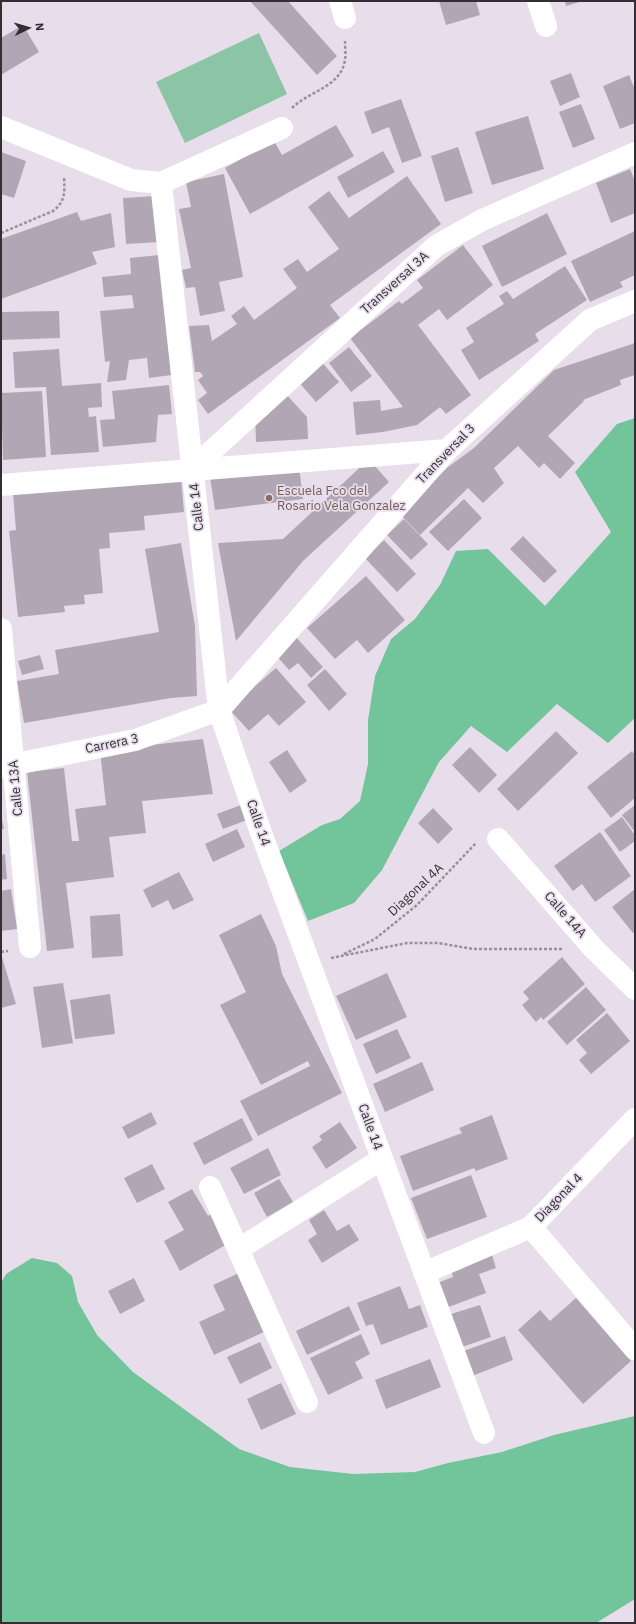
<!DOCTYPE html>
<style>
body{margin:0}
#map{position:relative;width:636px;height:1624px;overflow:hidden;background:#e8ddeb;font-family:"IBM Plex Sans",sans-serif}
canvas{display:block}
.frame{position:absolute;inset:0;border:2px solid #322e33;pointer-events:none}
.north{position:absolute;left:8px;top:8px;width:40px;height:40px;-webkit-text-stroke:3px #e8ddeb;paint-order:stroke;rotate:85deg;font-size:11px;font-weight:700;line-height:16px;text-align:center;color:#322e33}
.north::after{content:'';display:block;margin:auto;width:14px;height:18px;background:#322e33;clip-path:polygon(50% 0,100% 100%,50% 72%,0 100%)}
</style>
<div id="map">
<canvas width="636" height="1624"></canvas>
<div class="frame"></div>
<div class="north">N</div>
</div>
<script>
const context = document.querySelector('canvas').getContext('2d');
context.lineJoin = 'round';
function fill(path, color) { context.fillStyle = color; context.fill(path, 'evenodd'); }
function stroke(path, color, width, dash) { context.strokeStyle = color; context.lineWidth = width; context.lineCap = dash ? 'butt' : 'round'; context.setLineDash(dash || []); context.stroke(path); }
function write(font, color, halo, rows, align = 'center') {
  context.font = font + ' "IBM Plex Sans",sans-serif'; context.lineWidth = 3.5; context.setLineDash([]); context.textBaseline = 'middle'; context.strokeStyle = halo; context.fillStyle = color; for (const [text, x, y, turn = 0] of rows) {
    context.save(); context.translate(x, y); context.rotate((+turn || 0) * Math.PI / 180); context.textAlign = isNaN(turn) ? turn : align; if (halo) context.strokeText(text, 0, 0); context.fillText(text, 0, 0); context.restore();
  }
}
const green = new Path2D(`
 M259,33L287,94L185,143L156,82Z`);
const forest = new Path2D(`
 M635,418V718L608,743L557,704L507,752L471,726L439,762L382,870L354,903L308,921L279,851L322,825L340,819L360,801L368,764V720L375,676L391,639L415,619L440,585L456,551L488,549L545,606L611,532L575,472L617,424Z
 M32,1258L57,1263L72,1276L78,1302L97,1335L133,1372L239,1449L290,1467L353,1474L415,1472L448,1463L502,1452L554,1435L635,1416V1599L596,1623H1V1283L6,1274Z`);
const building = new Path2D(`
 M250,1H288L337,56L317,75Z
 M439,1H476L480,15L446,25Z
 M565,1H583L566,6Z
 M23,25L39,52L1,75V38Z
 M571,73L580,97L560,106L550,81Z
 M629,75L635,90V123L620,129L603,86Z
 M401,99L422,156L402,163L389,127L372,134L364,112Z
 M581,104L595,139L573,148L559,112Z
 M528,116L544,169L492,185L475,132Z
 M336,125L354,156L250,214L225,168L274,141L282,155Z
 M458,147L473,193L445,202L431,156Z
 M383,151L395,172L348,198L337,177Z
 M1,152L26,161L14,198L1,194Z
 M630,169L635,181V213L611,223L596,183Z
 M224,174L243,277L219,282L225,311L200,316L195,287L186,288L182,270L191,268L179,209L191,207L186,182Z
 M407,176L441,224L330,305L340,318L208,414L198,400L207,393L198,380L203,376L200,372H195L189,326L209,325L212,341L237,324L231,316L244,306L254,320L297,288L283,269L298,259L307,272L339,249L308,207L329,191L349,218Z
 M156,196L159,242L126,244L123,198Z
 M77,212L81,221L111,213L115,247L92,252L97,264L1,299V239Z
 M547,213L567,254L502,287L482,246Z
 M635,231V275L620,282L623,287L590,302L571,261Z
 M463,245L493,285L447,320L439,309L418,325L471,395L446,414L440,407L417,425L383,432L356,435L353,402L380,400L381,411L403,407L350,338L399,301L402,304L423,288L417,280Z
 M159,255L171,375L149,378L147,358L129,360L126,380L107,382L110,361L105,362L100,311L134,308L132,295L104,297L102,277L131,274L130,258Z
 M565,266L587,300L535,334L539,341L479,380L461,350L474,342L466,328L504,304L499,296L507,291L513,299Z
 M59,311L60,338L1,340V312Z
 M635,343V375L620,380L621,385L583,400L584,401L548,436L575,463L560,479L544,463L539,468L518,446L494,468L504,483L483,503L468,488L420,535L400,514L448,467L474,448L554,370Z
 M349,347L372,376L351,392L329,363Z
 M59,349L62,386L101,383L102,407L88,408L89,417L96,416L99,452L51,455L46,387L15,388L13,352Z
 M320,360L339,382L316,402L297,380Z
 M169,385L172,414L158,415L156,442L103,447L100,420L115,419L112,391Z
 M42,391L46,457L3,460L1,393Z
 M284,392L307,417L308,439L256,442L255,414Z
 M369,459L389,482L303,561L236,641L218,543L283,539Z
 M299,466L303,499L215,510L210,477Z
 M181,478L184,512L144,516L145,530L109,533L110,548L99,549L103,593L84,595L85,604L64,606L65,612L18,617L9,531L16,530L13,494Z
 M464,499L482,518L448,551L429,532Z
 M404,519L428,544L411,560L387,535Z
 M523,536L557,571L544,583L510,549Z
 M384,540L416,574L397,592L365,558Z
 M181,543L195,626L197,696L171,698L24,723L17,681L59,674L55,650L159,632L145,549Z
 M366,576L405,620L368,653L357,640L335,659L307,628Z
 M295,636L323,667L311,678L298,663L289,670L275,654Z
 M40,655L44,669L22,675L18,661Z
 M276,668L306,702L279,726L268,714L249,731L229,709Z
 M325,669L347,694L329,711L307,685Z
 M556,731L578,753L518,811L497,789Z
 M203,739L213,794L142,801L146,833L109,837L114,877L66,883L74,948L47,951L27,772L64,768L72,841H79L75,809L106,805L100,751Z
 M470,747L497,775L479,793L452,765Z
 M287,750L307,781L290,793L269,762Z
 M632,751L635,755V798L611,818L587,787Z
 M241,805L247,820L223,829L217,814Z
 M635,805V832L622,815Z
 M433,808L453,829L438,844L418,823Z
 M1,815L4,829H1Z
 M622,817L635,835V841L620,852L604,830Z
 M237,829L245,847L213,862L205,844Z
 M600,832L631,876L595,902L582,884L573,891L554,866Z
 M5,854L7,879L1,880V855Z
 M179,872L194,900L173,910L168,900L152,908L143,890Z
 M11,889L17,929L1,931V891Z
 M635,889V932L633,933L612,907Z
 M120,914L123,956L92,958L90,916Z
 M261,914L276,946L282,974L342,1093L258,1136L240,1101L310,1066L308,1061L261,1085L220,1005L246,992L219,935Z
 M1,957H2L16,1004L1,1008Z
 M562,957L585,984L543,1020L541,1017L536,1022L522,1005L529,999L523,992Z
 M387,973L407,1017L356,1040L336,996Z
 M63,983L73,1043L42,1048L33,987Z
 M586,987L606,1010L567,1045L547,1022Z
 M110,994L115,1034L75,1039L70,1000Z
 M607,1013L630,1041L591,1074L579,1060L587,1053L576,1040Z
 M397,1029L411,1058L376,1074L363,1044Z
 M422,1062L434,1090L385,1112L373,1084Z
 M151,1112L157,1124L128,1139L122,1127Z
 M492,1115L508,1159L476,1171L474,1168L413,1191L400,1156L462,1133L459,1128Z
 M242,1118L253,1140L204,1165L193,1143Z
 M340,1122L357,1148L326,1169L312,1147L322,1140L319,1136Z
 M268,1148L281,1175L244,1194L230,1168Z
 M152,1164L165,1189L137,1203L124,1178Z
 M471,1175L487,1217L427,1239L411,1198Z
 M279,1179L293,1202L267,1217L254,1193Z
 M192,1189L208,1216L213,1213L229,1243L180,1271L164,1241L184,1230L168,1202Z
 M324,1210L337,1231L349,1224L359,1240L322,1263L308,1240L317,1234L309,1220Z
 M492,1255L496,1268L479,1274L486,1293L446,1308L437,1283L453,1277L451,1270Z
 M239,1273L266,1331L214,1355L199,1322L225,1310L213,1285Z
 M134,1278L145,1301L120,1314L108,1291Z
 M400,1286L409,1309L420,1305L428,1327L381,1345L373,1324L366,1326L357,1303Z
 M576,1298L631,1361L583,1404L518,1330L540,1310L550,1321Z
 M480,1305L491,1337L459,1348L448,1315Z
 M349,1306L360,1330L307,1355L296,1331Z
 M361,1334L370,1354L355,1362L363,1378L328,1395L310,1358Z
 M505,1336L513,1360L467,1378L458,1353Z
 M260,1342L272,1368L240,1384L227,1357Z
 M430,1359L441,1387L386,1409L375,1380Z
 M281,1383L296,1414L261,1430L247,1399Z`);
const path = new Path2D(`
 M292,108C309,91 341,87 345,60C346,54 345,47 345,41
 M1,233L53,211C65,202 65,192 64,178
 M1,952L8,951
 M344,954L375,939L417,905L476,843
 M331,958L407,943H438L473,949H564`);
const minor = new Path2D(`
 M340,1L345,18
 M538,1L546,26
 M1,127L131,180L161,183L282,128
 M161,183L219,710L260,830L484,1433
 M192,469L436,246L482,220L635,153
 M1,485L447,450
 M1,629L30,947
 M1,767L135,740L219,710L447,450L590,320L635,301
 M498,839L594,949L635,989
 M210,1187L307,1402
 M531,1227L635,1349
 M239,1249L382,1159
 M424,1273L531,1227L635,1119`);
const markers = [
 [269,498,4,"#8d6e63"]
];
const streetNames = [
 ["Transversal 3A",395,283,-42],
 ["Transversal 3",446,454,-46],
 ["Calle 14",197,507,-96],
 ["Carrera 3",112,744,-12],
 ["Calle 13A",16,788,-95],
 ["Calle 14",258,823,71],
 ["Diagonal 4A",416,890,-43],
 ["Calle 14A",565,915,49],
 ["Calle 14",370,1127,70],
 ["Diagonal 4",559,1198,-46]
];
const educationNames = [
 ["Escuela Fco del",277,491],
 ["Rosario Vela Gonzalez",277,506]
];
fill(green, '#8cc4a6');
fill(forest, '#72c49a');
fill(building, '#b1a7b4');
stroke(path, '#98909a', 2.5, [3, 2]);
stroke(minor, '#fff', 22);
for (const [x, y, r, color] of markers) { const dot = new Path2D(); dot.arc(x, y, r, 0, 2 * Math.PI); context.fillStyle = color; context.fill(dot); stroke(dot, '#e8ddeb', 1.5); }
write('13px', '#322e33', '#e8ddeb', streetNames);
write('13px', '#785e54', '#e8ddeb', educationNames, 'left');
</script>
